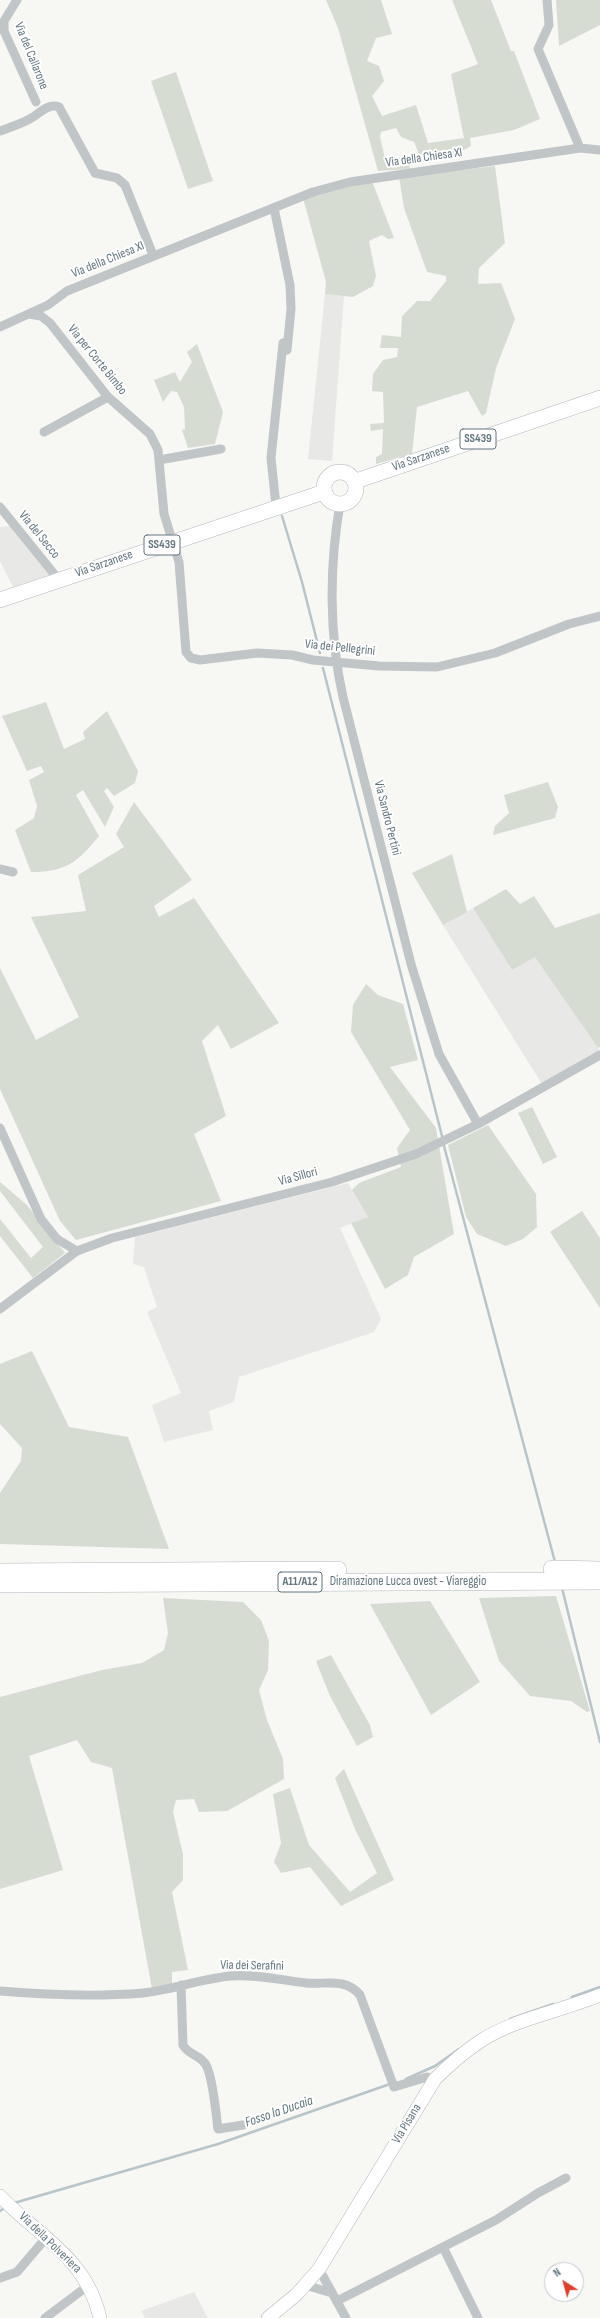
<!DOCTYPE html>
<style>
body{margin:0}
#map{position:relative;width:600px;height:2318px;overflow:hidden;background:#f7f7f4;font-family:"Sofia Sans Condensed",sans-serif}
canvas{display:block}
.north{position:absolute;left:544px;top:2262px;width:40px;height:40px;box-sizing:border-box;background:#fff;border:1px solid #c0c8cc;border-radius:50%;rotate:324deg;font-size:11px;font-weight:700;line-height:16px;text-align:center;color:#62767f}
.north::after{content:'';display:block;margin:auto;width:14px;height:18px;background:#e33d28;clip-path:polygon(50% 0,100% 100%,50% 72%,0 100%)}
</style>
<div id="map">
<canvas width="600" height="2318"></canvas>
<div class="north">N</div>
</div>
<script>
const context = document.querySelector('canvas').getContext('2d');
context.lineJoin = 'round';
function fill(path, color) { context.fillStyle = color; context.fill(path, 'evenodd'); }
function stroke(path, color, width, dash) { context.strokeStyle = color; context.lineWidth = width; context.lineCap = dash ? 'butt' : 'round'; context.setLineDash(dash || []); context.stroke(path); }
function write(font, color, halo, rows, align = 'center') {
  context.font = font + ' "Sofia Sans Condensed",sans-serif'; context.lineWidth = 4; context.setLineDash([]); context.textBaseline = 'middle'; context.strokeStyle = halo; context.fillStyle = color; for (const [text, x, y, turn = 0] of rows) {
    context.save(); context.translate(x, y); context.rotate((+turn || 0) * Math.PI / 180); context.textAlign = isNaN(turn) ? turn : align; if (halo) context.strokeText(text, 0, 0); context.fillText(text, 0, 0); context.restore();
  }
}
const built = new Path2D(`
 M325,294L344,296L332,461L308,459Z
 M11,526L50,575L13,587L0,561V527Z
 M473,908L512,970L535,956L600,1051L545,1089L443,925Z
 M348,1183L368,1217L340,1228L381,1319L374,1332L239,1377L234,1402L209,1411L213,1430L164,1442L152,1405L181,1393L147,1312L157,1307L144,1267L133,1264L135,1237Z
 M194,2292L208,2318H145L141,2311Z`);
const green = new Path2D(`
 M326,0H381L392,34L376,38L367,61L379,66L384,81L372,96L382,116L416,105L428,143L464,138L451,74L478,64L452,0H491L511,51H514L540,119L514,130L470,138L471,146L458,153L421,159L414,142L401,137L396,128L381,132L380,137L385,158L408,157L410,169L378,171L338,28Z
 M556,0H600V25L559,46Z
 M176,72L213,181L188,189L151,81Z
 M495,166L505,243L479,268L478,284L501,283L515,319L496,368L486,413L482,416L468,391L417,407L412,454L376,464V457L382,454L383,429L371,431L370,424L384,423L383,392L372,391L373,374L383,360L397,357L398,348H380L382,335L401,337L402,316L417,301H430L446,281V276L427,272L404,208L399,177Z
 M372,181L394,238L388,239L382,235L369,241L376,276L373,286L353,297L325,294L326,282L303,198Z
 M197,344L223,412L215,444L188,448L182,430L185,429L184,407L177,392L171,391L163,402L154,380L175,372L180,382L192,362L187,352Z
 M46,702L64,749L85,739L83,732L107,711L138,771L135,783L114,796L107,788L104,791L114,807L105,827L83,790L76,795L99,836C78,862 66,872 31,872L15,830L34,818L37,806L29,780L44,772L41,766L27,771L2,716Z
 M548,782L558,807L555,818L493,835L495,826L509,813L504,795Z
 M134,802L192,880L154,906L159,917L194,898L279,1023L231,1049L218,1025L202,1041L226,1116L194,1134L221,1201L76,1240L60,1221L0,1089V968L36,1040L79,1017L31,917L86,911L78,875L124,847L116,834Z
 M452,854L467,912L443,925L412,873Z
 M506,889L520,904L534,896L555,928L600,913V1047L598,1048L535,957L512,970L473,908Z
 M366,984L378,995L403,1004L418,1060L390,1067L436,1128L454,1234L414,1257L408,1275L385,1289L351,1223L368,1217L352,1190L359,1183L401,1167L397,1148L410,1130L351,1032L353,1005Z
 M532,1107L557,1157L543,1164L518,1113Z
 M488,1125L536,1194L537,1227L523,1239L506,1246L477,1234L466,1217L448,1145Z
 M0,1182L27,1205L65,1253L33,1278L0,1236V1219L31,1258L43,1247L0,1191Z
 M582,1211L600,1238V1308L550,1232Z
 M32,1351L69,1427L128,1437L169,1549L0,1544V1493L21,1461L22,1448L0,1424V1364Z
 M556,1596L590,1711L587,1712L571,1701L530,1696L499,1661L479,1598Z
 M163,1598L243,1602L261,1620L269,1641L268,1670L259,1690L267,1720L283,1759L284,1779L227,1811L199,1812L194,1799L176,1800L173,1812L183,1854V1880L172,1892L188,1970L172,1972V1985L152,1989L112,1768L91,1762L77,1740L29,1756L63,1870L0,1889V1697L102,1670L142,1663L164,1650L168,1633Z
 M430,1601L480,1682L431,1715L370,1604Z
 M331,1655L370,1725L373,1737L357,1746L330,1696L316,1661Z
 M344,1769L394,1880L341,1906L310,1867L281,1873L274,1862L281,1843L273,1794L290,1788L309,1845L350,1892L377,1873L355,1829L335,1778Z`);
const stream = new Path2D(`
 M282,516L302,582L320,653
 M323,668L442,1136
 M444,1146L555,1562
 M562,1588L600,1742
 M572,1997L600,1987
 M510,2019L553,2004
 M406,2079L435,2066L459,2049
 M14,2203L218,2144L390,2084
 M0,2211L6,2207`);
const street = new Path2D(`
 M17,0L4,21V31L36,102
 M547,0L549,25L538,49L580,148L600,150
 M0,131C11,127 24,123 33,117C41,112 49,103 59,107L95,173L117,178L125,185L153,255
 M274,208L290,285L291,309L287,350
 M29,314L41,316L50,323L108,397L150,434L158,450L164,514L179,562L186,652L191,658L200,660L257,653L292,655L313,660L379,666L437,667L495,653L569,624L600,616
 M0,327L48,305L67,291L313,192L350,182L580,148
 M44,432L108,397
 M159,460L221,449
 M340,504C329,567 329,635 343,697L411,964L439,1054L478,1124
 M276,506L271,458L283,343
 M0,507L59,580
 M0,869L13,872
 M0,1128L41,1219L57,1239L77,1251
 M0,1309L77,1251L112,1238L332,1182L416,1154L478,1124L600,1055
 M181,1985L183,2045C188,2055 201,2055 206,2065C213,2077 216,2114 218,2129L243,2125
 M0,1991C47,1995 96,1997 143,1993C172,1990 200,1979 230,1976C255,1974 281,1980 306,1983C325,1985 345,1977 360,1995L394,2087L427,2077L435,2079
 M443,2247L478,2318
 M319,2269L346,2318
 M0,2278L17,2272L46,2238
 M305,2285L332,2293
 M337,2301L496,2220L538,2193L566,2178
 M45,2318L89,2285`);
const secondary = new Path2D(`
 M0,2196C40,2238 86,2257 100,2318
 M268,2318L297,2294L319,2269L435,2079C449,2065 465,2051 482,2040C517,2018 562,2011 600,1995`);
const primary = new Path2D(`
 M324 488a16 16 0 1 1 32 0a16 16 0 1 1-32 0Z
 M356,481L600,398
 M0,600L324,492`);
const highway = new Path2D(`
 M552,1569L600,1570
 M0,1572L338,1570
 M0,1584L600,1581`);
const shields = [
 [478,439,36],
 [162,545,36],
 [300,1582,44]
];
const shieldNames = [
 ["SS439",478,439],
 ["SS439",162,545],
 ["A11/A12",300,1582]
];
const streetNames = [
 ["Via del Callarone",31,56,68],
 ["Via della Chiesa XI",424,158,-8],
 ["Via della Chiesa XI",108,260,-22],
 ["Via per Corte Bimbo",97,360,51],
 ["Via Sarzanese",421,458,-19],
 ["Via del Secco",39,535,51],
 ["Via Sarzanese",104,564,-19],
 ["Via dei Pellegrini",340,648,6],
 ["Via Sandro Pertini",387,818,76],
 ["Via Sillori",298,1177,-15],
 ["Diramazione Lucca ovest - Viareggio",408,1582],
 ["Via dei Serafini",252,1966,1],
 ["Via Pisana",407,2124,-59],
 ["Via della Polveriera",50,2243,44]
];
const waterNames = [
 ["Fosso la Ducaia",279,2112,-19]
];
fill(built, '#e8e8e7');
fill(green, '#d7dcd3');
stroke(stream, '#b7c5c8', 2.5);
stroke(secondary, '#b0b7bb', 14);
stroke(primary, '#b1b7ba', 16);
stroke(highway, '#b1b6b9', 18);
stroke(street, '#c0c5c8', 9);
stroke(secondary, '#fff', 13);
stroke(primary, '#fff', 15);
stroke(highway, '#fff', 17);
for (const [x, y, w] of shields) { const box = new Path2D(); box.roundRect(x - w / 2, y - 10, w, 20, 3); context.fillStyle = '#fff'; context.fill(box); stroke(box, '#62767f', 1); }
write('bold 12px', '#62767f', null, shieldNames);
write('13px', '#62767f', '#fff', streetNames);
write('italic 14px', '#5d767a', '#fff', waterNames);
</script>
